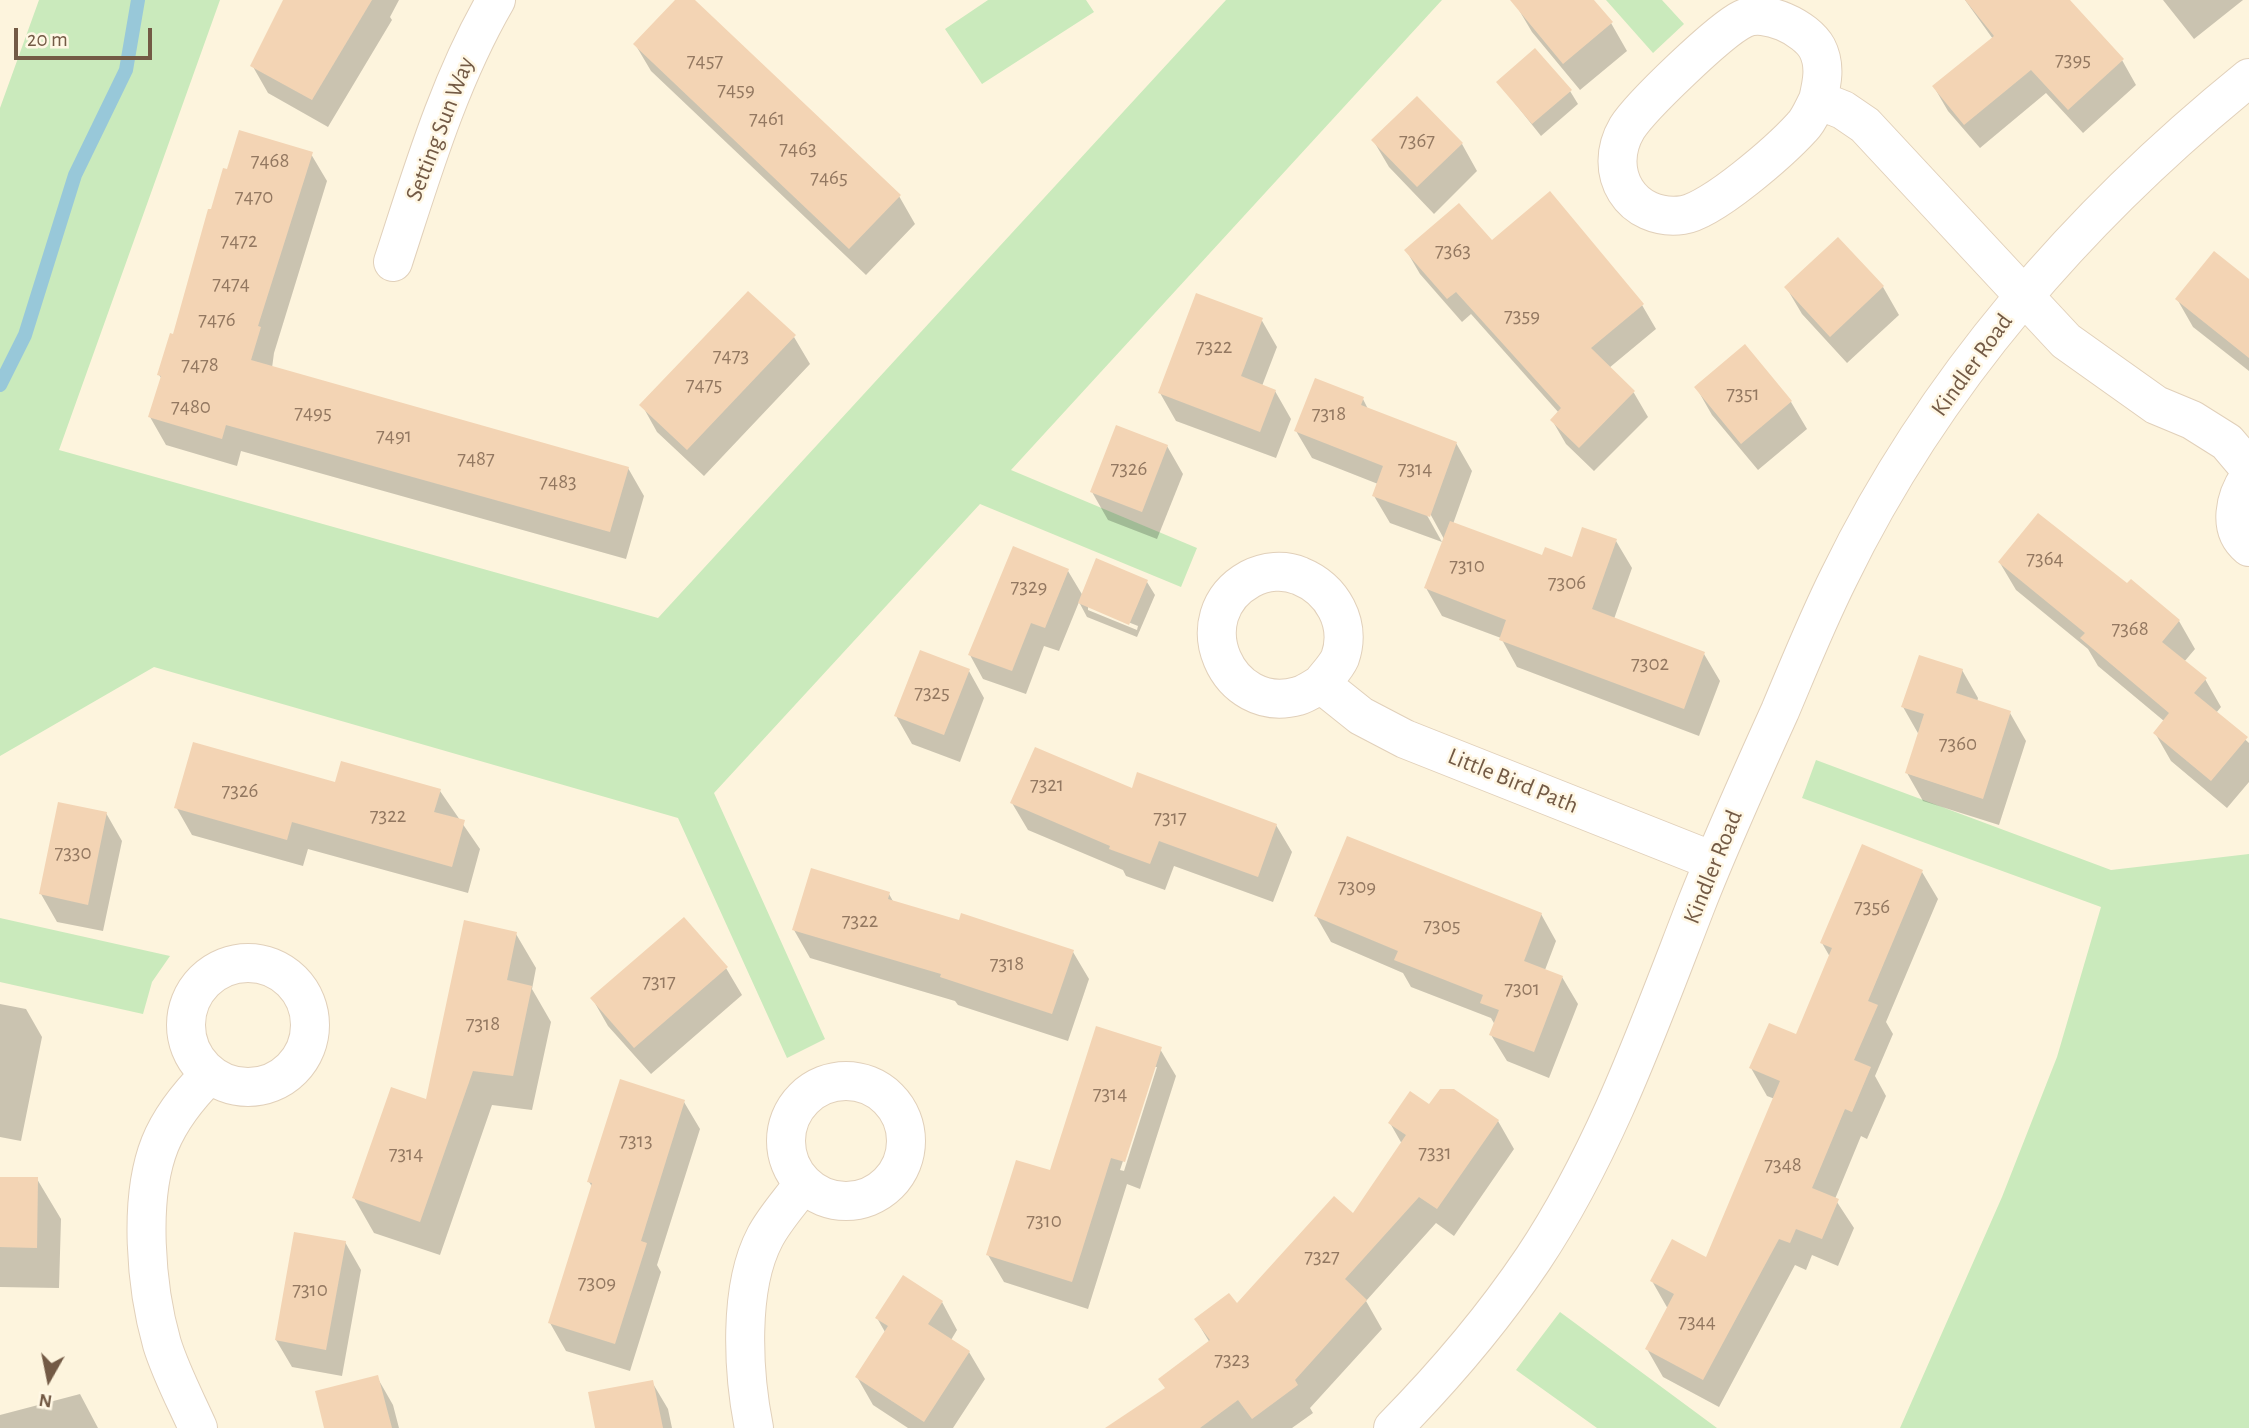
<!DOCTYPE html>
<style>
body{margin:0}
#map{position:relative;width:2249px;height:1428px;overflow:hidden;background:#fdf4dd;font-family:"Alegreya Sans",sans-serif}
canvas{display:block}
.north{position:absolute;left:14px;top:1344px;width:70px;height:70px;-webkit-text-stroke:5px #fff7e4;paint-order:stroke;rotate:189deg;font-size:19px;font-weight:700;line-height:28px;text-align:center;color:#735a45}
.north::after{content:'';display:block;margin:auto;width:24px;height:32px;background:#735a45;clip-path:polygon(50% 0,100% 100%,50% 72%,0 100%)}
.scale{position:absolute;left:14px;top:28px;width:138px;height:32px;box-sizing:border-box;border:4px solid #735a45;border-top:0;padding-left:9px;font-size:21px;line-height:24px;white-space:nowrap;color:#735a45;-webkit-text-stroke:5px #fff7e4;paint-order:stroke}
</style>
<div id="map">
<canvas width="2249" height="1428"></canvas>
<div class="north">N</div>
<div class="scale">20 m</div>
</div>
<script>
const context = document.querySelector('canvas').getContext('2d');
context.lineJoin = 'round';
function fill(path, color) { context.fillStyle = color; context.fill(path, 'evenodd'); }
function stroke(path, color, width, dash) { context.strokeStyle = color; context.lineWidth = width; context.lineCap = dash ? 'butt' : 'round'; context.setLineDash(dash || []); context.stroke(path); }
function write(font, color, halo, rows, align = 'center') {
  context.font = font + ' "Alegreya Sans",sans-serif'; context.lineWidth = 5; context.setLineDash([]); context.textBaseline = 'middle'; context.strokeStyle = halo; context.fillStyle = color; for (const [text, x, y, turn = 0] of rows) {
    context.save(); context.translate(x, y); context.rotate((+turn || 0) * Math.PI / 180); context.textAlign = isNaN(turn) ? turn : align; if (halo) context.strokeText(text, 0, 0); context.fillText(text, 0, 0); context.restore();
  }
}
const green = new Path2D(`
 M39,0H220L59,450L658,618L1226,0H1442L1011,470L1197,548L1181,587L980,504L714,793L825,1039L787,1058L678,818L154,667L0,756V108Z
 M988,0H1086L1094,12L982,84L945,29Z
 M1606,0H1662L1684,24L1653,53Z
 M1816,760L2111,870L2249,854V1428H1900L2002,1197L2057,1057L2101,907L1802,798Z
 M0,918L170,956L152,982L143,1014L0,982Z
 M1560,1312L1717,1428H1597L1516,1370Z`);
const shadow = new Path2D(`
 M285,0H399L390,17L392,20L328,127L268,93L252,65Z
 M678,0H692L899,196L915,224L866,275L651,71L635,44Z
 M1522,0H1592L1611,23L1627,51L1580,90L1532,32L1516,5Z
 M1965,0H2058L2122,60L2136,85L2083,133L2046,93L1980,148L1948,111L1934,87L1993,39Z
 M2163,0H2243L2194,39Z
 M1498,82L1570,91L1578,104L1541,136Z
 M1373,140L1462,144L1477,171L1434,214L1389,167Z
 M311,154L327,181L274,353L272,368L628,468L644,496L626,559L241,451L237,466L166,445L150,417L162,379L159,375L174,336Z
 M1549,194L1642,305L1656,329L1609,368L1634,393L1648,417L1594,471L1566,444L1552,420L1559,413L1471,314L1462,322L1420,274L1406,250L1492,243Z
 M1838,239L1883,287L1899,315L1847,363L1802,314L1786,287Z
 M2249,281V371L2193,327L2177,299Z
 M1261,319L1277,347L1262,386L1275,391L1291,419L1276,458L1176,421L1160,393Z
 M794,337L810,364L704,476L657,432L642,405Z
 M1696,387L1791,402L1807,429L1758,470L1712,415Z
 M1363,399L1369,411L1456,443L1472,471L1453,524L1543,557L1573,559L1616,541L1632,568L1614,619L1704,654L1720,681L1699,736L1517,667L1501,638L1442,616L1426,588L1444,539L1427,508L1424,510L1442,542L1390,523L1374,496L1378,484L1312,458L1296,431Z
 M1167,446L1183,474L1157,539L1108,520L1092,492Z
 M2000,563L2179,621L2195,649L2184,662L2205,679L2221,707L2216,713L2249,743V782L2227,808L2171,761L2155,733L2164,721L2098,666L2088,649L2016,590Z
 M1068,571L1083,596L1147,582L1155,595L1137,637L1087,617L1079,602L1059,651L1044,646L1026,694L983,679L970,655ZM1088,606L1138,626L1137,630L1088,610Z
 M1962,670L1978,698L1977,702L2010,713L2026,741L1999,825L1923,801L1907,773L1919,735L1903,707Z
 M969,671L984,698L960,762L912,744L896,716Z
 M336,785L440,791L480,849L468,893L308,849L303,866L192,835L176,807Z
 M1133,790L1276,825L1292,852L1273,902L1174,866L1165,890L1126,876L1123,870L1028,830L1012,803Z
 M106,813L122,841L103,931L57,922L41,894Z
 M1922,872L1938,899L1886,1022L1893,1034L1875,1076L1886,1096L1867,1139L1861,1136L1835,1199L1854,1228L1838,1266L1812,1255L1806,1270L1795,1265L1719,1407L1663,1377L1647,1349L1668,1309L1652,1281L1707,1260L1775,1099L1767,1096L1751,1068L1797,1036L1830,957L1822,943Z
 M889,894L894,903L1073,952L1089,979L1068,1041L958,1005L955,1001L810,958L794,930Z
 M1541,914L1556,941L1545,970L1562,977L1578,1004L1549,1078L1507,1061L1491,1035L1495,1025L1491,1018L1411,987L1403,973L1331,942L1316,916Z
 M516,934L536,968L532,989L551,1022L532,1110L492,1105L440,1255L374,1233L354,1198L427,1101Z
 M726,968L742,995L651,1074L608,1026L592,998Z
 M0,1004L26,1009L42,1037L21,1141L0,1137Z
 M1160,1049L1176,1076L1140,1189L1127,1184L1088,1309L1004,1282L988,1255L1051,1172ZM1154,1067H1157L1124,1171L1120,1170Z
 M1454,1091L1498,1121L1514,1149L1454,1236L1436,1223L1366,1301L1382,1329L1310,1408L1313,1413L1292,1428H1108L1166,1389L1210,1343L1196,1320L1237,1306L1353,1215L1402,1144L1390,1123L1430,1107Z
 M684,1102L700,1129L657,1265L661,1272L630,1371L566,1351L550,1323L593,1188L589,1182Z
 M0,1178L37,1179L61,1219L59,1288L0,1287Z
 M345,1242L361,1270L342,1376L292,1367L276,1340Z
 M942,1302L957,1330L951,1340L969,1352L985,1379L953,1428H908L873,1405L857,1377L885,1332L877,1318Z
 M377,1377L393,1405L399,1428H326Z
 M652,1382L668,1409L672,1428H597Z
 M80,1394L98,1428H0V1415Z`);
const stream = new Path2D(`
 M0,385L25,335L75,175L126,70L138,0`);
const building = new Path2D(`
 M283,0H372L312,100L250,66Z
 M675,0H695L901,195L849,249L633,44Z
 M1510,0H1594L1613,22L1563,64Z
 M1965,0H2070L2124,59L2068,110L2031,70L1964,125L1932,86L1994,36Z
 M1535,48L1572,90L1532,124L1496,82Z
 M1417,96L1463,143L1417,187L1371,140Z
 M239,130L313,152L258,326L261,327L251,360L629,467L610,532L226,425L222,439L148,417L161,376L157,375L170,333L173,334L208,209H211L223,168L227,169Z
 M1550,191L1644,304L1591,348L1635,391L1579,448L1550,420L1561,408L1456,292L1447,299L1404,250L1459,203L1492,240Z
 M1838,237L1884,286L1830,337L1784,287Z
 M2214,251L2249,279V358L2175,299Z
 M748,291L796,335L687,450L639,405Z
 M1196,293L1263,318L1241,376L1276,390L1260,432L1158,393Z
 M1745,344L1792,401L1741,444L1694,387Z
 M1315,378L1364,397L1361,405L1457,442L1430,517L1372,496L1383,466L1294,431Z
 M1116,425L1168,445L1142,512L1090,492Z
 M2038,513L2127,583L2131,579L2180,620L2162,642L2207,678L2194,693L2248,737L2211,781L2153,733L2169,713L2080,638L2085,633L1998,562Z
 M1450,521L1542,555L1545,547L1572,557L1582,527L1617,539L1592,609L1705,652L1684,709L1499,640L1506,620L1424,588Z
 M1013,546L1069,569L1045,628L1031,623L1012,671L968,655Z
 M1096,558L1148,580L1129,625L1078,603Z
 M920,650L970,669L944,735L894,716Z
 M1919,655L1963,669L1956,693L2011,711L1983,799L1905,773L1924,714L1901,707Z
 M193,742L335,782L341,761L441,789L434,812L465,820L452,867L292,822L287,840L174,808Z
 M1035,747L1132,788L1137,772L1277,824L1258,877L1159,841L1150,864L1109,849L1110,846L1010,803Z
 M58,802L107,812L88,905L39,894Z
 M1347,836L1542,913L1524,961L1563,976L1534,1052L1489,1035L1499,1010L1480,1003L1483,995L1394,960L1398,951L1314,916Z
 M1862,844L1923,870L1868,1001L1878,1005L1854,1060L1871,1067L1852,1112L1845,1109L1812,1188L1839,1199L1822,1239L1796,1229L1790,1243L1779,1239L1703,1380L1645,1349L1674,1294L1650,1281L1672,1239L1706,1257L1780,1081L1749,1068L1769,1023L1796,1034L1832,948L1820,943Z
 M811,868L890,892L888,899L959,920L961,913L1074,950L1052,1014L940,977L941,974L792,930Z
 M684,917L728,967L634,1048L590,998Z
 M464,920L517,932L507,980L532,986L513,1076L473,1071L420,1222L352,1198L391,1087L426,1099Z
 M1096,1026L1162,1047L1125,1162L1111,1158L1072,1282L986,1255L1016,1160L1050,1170Z
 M620,1079L685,1100L641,1241L647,1243L615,1344L548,1323L592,1183L587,1182Z
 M1440,1089H1454L1499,1120L1437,1209L1419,1197L1345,1279L1367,1300L1295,1380L1298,1385L1252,1419L1238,1400L1200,1428H1105L1165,1388L1158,1379L1210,1340L1194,1319L1229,1293L1237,1303L1334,1196L1353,1213L1406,1135L1388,1123L1410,1091L1429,1104Z
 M0,1177H38L37,1248L0,1247Z
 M294,1232L346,1241L326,1350L275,1340Z
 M903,1275L943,1301L928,1324L970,1351L924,1422L855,1377L888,1326L875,1318Z
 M378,1375L392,1428H324L315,1391Z
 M653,1380L663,1428H595L588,1392Z`);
const minor = new Path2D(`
 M1818,100C1822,83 1826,65 1817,48C1806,28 1765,8 1743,19C1720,30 1641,106 1627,128C1601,172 1631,222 1683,215C1712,211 1781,150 1802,127C1809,120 1813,109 1818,100L1843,110L1865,125L2066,341L2156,405L2192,420L2227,442L2249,468
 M393,262C422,173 449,81 496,0
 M2249,477C2235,497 2227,529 2249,547
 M1321,684C1327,676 1336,667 1340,658C1352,623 1332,589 1300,576C1284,569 1265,571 1250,579C1183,616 1227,716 1298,696C1306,694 1314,688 1321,684L1361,716L1405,739L1713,861
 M186 1025a62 62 0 1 1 124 0a62 62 0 1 1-124 0Z
 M786 1141a60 60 0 1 1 120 0a60 60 0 1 1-120 0Z
 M198,1428C186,1401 171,1373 162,1344C146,1288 138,1199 160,1144C171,1117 190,1094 209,1075
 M754,1428C743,1373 738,1288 765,1237C775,1218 791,1201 803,1184
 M1393,1428C1444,1376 1492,1320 1533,1259C1605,1151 1649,1026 1696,905C1722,839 1751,775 1780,711C1799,666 1817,621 1839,577C1934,381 2081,214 2249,78`);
const numberNames = [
 ["7395",2073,60],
 ["7457",705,61],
 ["7459",736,90],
 ["7461",767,119],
 ["7367",1417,141],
 ["7463",798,149],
 ["7468",270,161],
 ["7465",829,178],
 ["7470",254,197],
 ["7472",239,241],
 ["7363",1453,251],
 ["7474",231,284],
 ["7359",1522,316],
 ["7476",217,320],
 ["7322",1214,347],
 ["7473",731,356],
 ["7478",200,365],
 ["7475",704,385],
 ["7351",1743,394],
 ["7480",191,407],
 ["7495",313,413],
 ["7318",1329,414],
 ["7491",394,436],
 ["7487",476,459],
 ["7326",1129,469],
 ["7314",1415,469],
 ["7483",558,482],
 ["7364",2045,559],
 ["7310",1467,566],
 ["7306",1567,583],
 ["7329",1029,587],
 ["7368",2130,629],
 ["7302",1650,664],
 ["7325",932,693],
 ["7360",1958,744],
 ["7321",1047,785],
 ["7326",240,791],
 ["7322",388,816],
 ["7317",1170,818],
 ["7330",73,853],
 ["7309",1357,887],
 ["7356",1872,907],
 ["7322",860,921],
 ["7305",1442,926],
 ["7318",1007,964],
 ["7317",659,982],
 ["7301",1522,989],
 ["7318",483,1024],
 ["7314",1110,1094],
 ["7313",636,1141],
 ["7331",1435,1153],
 ["7314",406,1154],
 ["7348",1783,1165],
 ["7310",1044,1221],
 ["7327",1322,1257],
 ["7309",597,1283],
 ["7310",310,1290],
 ["7344",1697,1322],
 ["7323",1232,1360]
];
const streetNames = [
 ["Setting Sun Way",440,129,-69],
 ["Kindler Road",1972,365,-54],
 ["Little Bird Path",1513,781,22],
 ["Kindler Road",1713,867,-68]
];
fill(green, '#caeabc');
fill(shadow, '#0003');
stroke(stream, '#98c8d9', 14);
fill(building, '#f3d4b4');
stroke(minor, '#e1d0ba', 40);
stroke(minor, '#fff', 38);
write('21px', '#937861', null, numberNames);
write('24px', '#735a45', '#fff7e4', streetNames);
</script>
